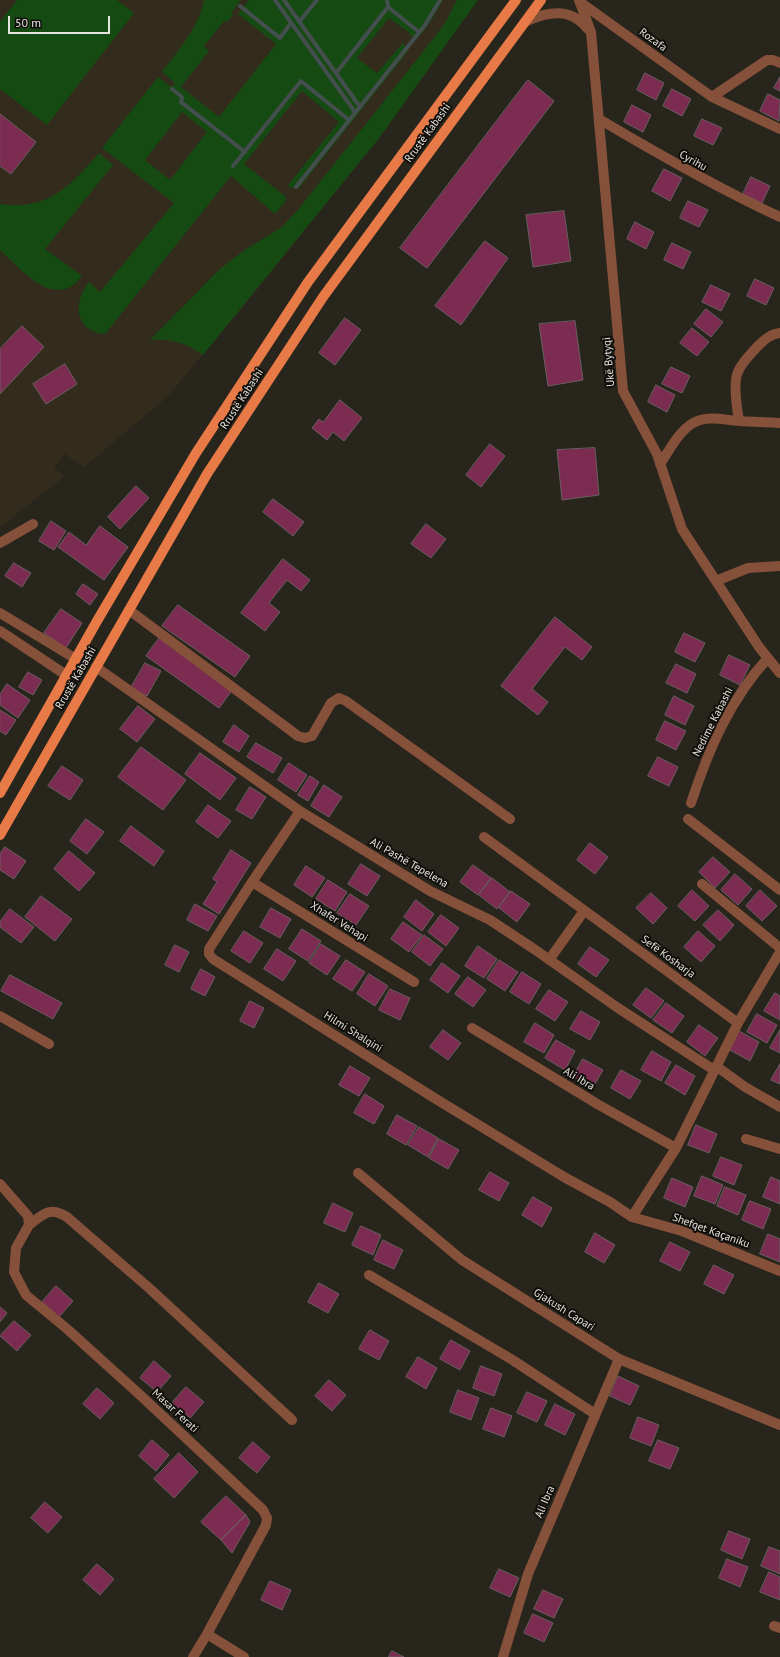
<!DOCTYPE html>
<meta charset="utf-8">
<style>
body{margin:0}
#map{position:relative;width:780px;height:1657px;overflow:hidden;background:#28251c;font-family:"PT Sans",sans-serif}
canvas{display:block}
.scale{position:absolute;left:8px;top:16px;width:102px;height:18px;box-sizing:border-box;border:2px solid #e5e3dd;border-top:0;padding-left:5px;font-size:12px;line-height:14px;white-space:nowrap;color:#e5e3dd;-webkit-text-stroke:3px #100e0a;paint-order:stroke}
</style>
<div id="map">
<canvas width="780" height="1657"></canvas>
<div class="scale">50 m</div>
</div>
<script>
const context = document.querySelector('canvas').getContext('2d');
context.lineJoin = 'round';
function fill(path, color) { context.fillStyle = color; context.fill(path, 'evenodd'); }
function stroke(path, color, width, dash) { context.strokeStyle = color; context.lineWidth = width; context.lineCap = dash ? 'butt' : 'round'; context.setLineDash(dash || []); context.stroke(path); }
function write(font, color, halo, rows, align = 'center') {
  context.font = font + ' "PT Sans",sans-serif'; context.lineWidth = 4; context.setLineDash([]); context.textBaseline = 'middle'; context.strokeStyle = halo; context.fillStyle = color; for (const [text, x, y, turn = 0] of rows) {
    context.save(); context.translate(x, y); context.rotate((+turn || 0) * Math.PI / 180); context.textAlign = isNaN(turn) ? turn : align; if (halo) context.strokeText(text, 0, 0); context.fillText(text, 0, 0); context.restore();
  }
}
const built = new Path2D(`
 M0,0H478L380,137L243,307L166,398L84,467L65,454L54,467L64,477L0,527Z`);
const green = new Path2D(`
 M17,0H117L134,13L47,125L0,89V22Z
 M204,0H241L231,13L233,15L227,22L224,21L204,46L209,51L181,87L219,117L276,44L238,14L249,0H443L429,24L418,38L409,35L410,33L389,18L357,58L377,73L403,43L408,51L299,188H291L288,185L339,122L302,91L244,164L286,197V200L275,214L231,176L105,334C74,331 73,302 89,282L100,292L174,203L102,148L158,77L171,87L175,83L162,72C179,49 198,29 204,0ZM182,112L207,132L170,180L145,160Z
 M457,0H478L380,137L203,355C186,343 170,338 150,340L220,269L243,251L282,227L297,211L437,34L445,23Z
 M99,153L113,165L45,249L82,276C55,312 21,269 0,250V204C47,211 71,186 99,153Z`);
const stream = new Path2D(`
 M275,0L355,112
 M284,0L360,107
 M387,0L388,7L419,32
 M240,6L280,38L291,23
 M299,22L317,0
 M336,73L388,7
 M172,89L182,97L181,102L245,152
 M233,166L301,81L349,120
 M296,187L425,25L440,0`);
const building = new Path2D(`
 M645,73L664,83L656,100L637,90Z
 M780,77V91L774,88Z
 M528,80L554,101L427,268L400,248Z
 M672,89L691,99L682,116L663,106Z
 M768,94L780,100L779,121L760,111Z
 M632,105L651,115L643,132L624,122Z
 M0,114L36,142L11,174L0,166Z
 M702,119L722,128L713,145L694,136Z
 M664,169L682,178L670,201L652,191Z
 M751,177L770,186L762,203L743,194Z
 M688,201L708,210L699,227L680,218Z
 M564,211L571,261L533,267L526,215Z
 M635,222L654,232L646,249L627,239Z
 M485,241L508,258L461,325L435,306Z
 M672,243L691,252L683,269L664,260Z
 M755,279L774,288L766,305L747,296Z
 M711,285L730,294L721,311L702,302Z
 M706,309L723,322L711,337L694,324Z
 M345,318L361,330L335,365L319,353Z
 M575,321L583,380L548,386L539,324Z
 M22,326L44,347L0,394V349Z
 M692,328L709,342L697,356L680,343Z
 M65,364L77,384L46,404L33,384Z
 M671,367L690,376L682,393L662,384Z
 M656,385L675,395L667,412L648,402Z
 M340,400L362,418L344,441L333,432L327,440L312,428L319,419L323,422Z
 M490,444L505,456L481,487L466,475Z
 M595,448L599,495L562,500L557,450Z
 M136,486L149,498L120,529L108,517Z
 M273,499L304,522L293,536L263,512Z
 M51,521L66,531L54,550L39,541Z
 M426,524L446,539L431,558L411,544Z
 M100,526L128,547L104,580L58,547L69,532L86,545Z
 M283,559L310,580L301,591L287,580L269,603L280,612L265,631L241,613Z
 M14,563L31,573L22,587L5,576Z
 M83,584L98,594L90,605L76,594Z
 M178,605L250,656L235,677L162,626Z
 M61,609L82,623L66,648L44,633Z
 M555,617L592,647L582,660L565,647L532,689L548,702L538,715L501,686Z
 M684,633L705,643L695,662L675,652Z
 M160,637L233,689L219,708L146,656Z
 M729,655L750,665L740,685L720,675Z
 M145,663L161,671L147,696L131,688Z
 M676,664L696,674L687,693L666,683Z
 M28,672L42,680L33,695L19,687Z
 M7,684L30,700L18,718L0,705V695Z
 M674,696L694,706L685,725L665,715Z
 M138,706L155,719L137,742L120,729Z
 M0,710L16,720L6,735L0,731Z
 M665,721L686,731L676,750L656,740Z
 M234,725L249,736L239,752L223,742Z
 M256,743L282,758L273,773L247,757Z
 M141,747L186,780L163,810L118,777Z
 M200,753L236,778L220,800L185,774Z
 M658,757L678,767L669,786L648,776Z
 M289,763L307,775L296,792L278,780Z
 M62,766L83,780L70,800L48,786Z
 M310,776L319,782L308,801L298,795Z
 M324,785L342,797L329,817L311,806Z
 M250,787L266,797L252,819L236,810Z
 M208,805L231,821L218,838L196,822Z
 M86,819L104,832L87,854L70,841Z
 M131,826L164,851L154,866L120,841Z
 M590,843L608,857L595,874L577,860Z
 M5,847L26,861L14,879L0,870V854Z
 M231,850L251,863L219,914L203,904L217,882L213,879Z
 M69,851L95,873L79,891L54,869Z
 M713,857L730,872L715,888L699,872Z
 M361,864L380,876L367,896L348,884Z
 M473,865L491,878L478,895L460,882Z
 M306,866L325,878L312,897L294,885Z
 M735,874L752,889L738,905L721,890Z
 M492,878L510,892L497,909L479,895Z
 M328,880L347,892L335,911L316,899Z
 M692,890L709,906L695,921L678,906Z
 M760,890L777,906L762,921L746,906Z
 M511,891L530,904L517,922L499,908Z
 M651,893L667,908L653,924L636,908Z
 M350,894L369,906L356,925L337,913Z
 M41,896L72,919L55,941L25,917Z
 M416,900L434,914L422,931L404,917Z
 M195,904L217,916L208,931L187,920Z
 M271,908L291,919L280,938L260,927Z
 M10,909L34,927L21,943L0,927V922Z
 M718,910L734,925L720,941L703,925Z
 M441,915L459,928L446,946L428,932Z
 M403,922L422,935L409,952L391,939Z
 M302,929L321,941L308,961L289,949Z
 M244,931L263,943L250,963L231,951Z
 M698,931L715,946L701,962L684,947Z
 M424,935L443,949L430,966L412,952Z
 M321,944L340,956L327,975L309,963Z
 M175,945L189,952L179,972L165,965Z
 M478,946L497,959L484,978L465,966Z
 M590,947L609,960L596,977L578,964Z
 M277,949L296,961L283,981L264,969Z
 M346,960L365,972L352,991L333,979Z
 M499,960L518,972L505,991L487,979Z
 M442,963L460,976L448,993L430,980Z
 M201,969L215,977L205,996L191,989Z
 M522,972L541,984L529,1004L510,992Z
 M369,974L388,986L375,1006L357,994Z
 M10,975L62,1003L53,1019L1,991Z
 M468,977L486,990L473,1007L455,994Z
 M646,988L664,1001L651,1018L633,1005Z
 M390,989L410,998L400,1020L379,1010Z
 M549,990L568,1002L555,1021L536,1009Z
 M775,993L780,996V1020L764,1011Z
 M250,1001L264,1008L254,1028L240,1021Z
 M666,1003L684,1016L672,1033L653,1020Z
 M581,1011L600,1022L590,1040L570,1029Z
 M757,1014L777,1025L767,1043L747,1032Z
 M535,1023L554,1035L544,1053L524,1042Z
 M699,1025L718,1038L705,1056L687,1042Z
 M443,1030L461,1043L448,1060L430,1047Z
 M780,1030V1053L770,1048Z
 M739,1031L759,1042L750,1061L730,1050Z
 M556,1040L575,1051L565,1070L545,1058Z
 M652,1051L671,1062L661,1081L641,1070Z
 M583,1059L603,1070L592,1089L573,1077Z
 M780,1064V1084L771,1080Z
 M676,1065L695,1076L685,1095L665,1083Z
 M350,1066L370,1078L359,1096L339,1085Z
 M621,1070L641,1081L630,1099L611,1088Z
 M365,1094L384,1106L374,1124L354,1113Z
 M397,1115L417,1126L406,1145L387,1134Z
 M696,1125L717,1134L709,1153L688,1145Z
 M419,1127L438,1138L428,1157L408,1145Z
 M439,1139L459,1150L448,1169L429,1158Z
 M721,1157L742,1165L734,1185L713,1176Z
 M490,1172L509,1183L499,1201L479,1190Z
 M702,1176L723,1185L715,1204L694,1196Z
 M771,1177L780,1181V1204L763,1197Z
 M672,1178L693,1187L685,1207L664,1198Z
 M725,1187L746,1195L738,1215L717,1206Z
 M533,1197L552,1208L542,1227L522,1215Z
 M750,1201L771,1209L763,1229L742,1220Z
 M333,1203L353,1213L345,1232L324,1223Z
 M361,1226L381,1235L373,1255L352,1245Z
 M595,1233L615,1245L604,1263L585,1252Z
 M768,1234L780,1239V1262L760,1254Z
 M383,1240L403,1250L394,1269L374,1260Z
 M670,1242L690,1252L680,1271L660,1261Z
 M714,1265L734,1275L724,1294L704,1284Z
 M319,1283L339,1294L328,1313L308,1302Z
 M56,1286L73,1301L59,1317L42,1302Z
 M0,1307L7,1313L0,1322Z
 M14,1321L31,1335L17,1351L0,1336Z
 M370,1330L389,1341L379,1360L359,1349Z
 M451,1340L470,1351L460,1370L440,1359Z
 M418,1357L437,1368L426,1389L406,1377Z
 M154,1361L171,1376L157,1392L140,1378Z
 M481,1366L502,1374L494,1396L473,1388Z
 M618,1376L639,1386L630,1405L610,1396Z
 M329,1380L346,1395L332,1411L315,1396Z
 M186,1387L204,1402L190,1418L172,1403Z
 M97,1388L114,1403L100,1419L83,1404Z
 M458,1390L479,1398L471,1420L450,1412Z
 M527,1392L547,1401L537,1422L517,1413Z
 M555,1404L575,1414L565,1435L545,1425Z
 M491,1408L512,1416L504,1437L483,1429Z
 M638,1417L659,1425L651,1446L630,1438Z
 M152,1440L169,1455L156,1471L139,1456Z
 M658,1440L679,1448L670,1469L649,1461Z
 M253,1442L270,1457L257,1473L239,1458Z
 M179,1453L198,1472L174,1498L154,1479Z
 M226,1496L246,1515L221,1540L201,1522Z
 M45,1502L62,1517L48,1533L31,1518Z
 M246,1515L250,1522L232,1553L221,1540Z
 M729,1531L750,1539L742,1559L721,1550Z
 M769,1547L780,1551V1574L761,1566Z
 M727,1559L748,1567L740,1587L719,1578Z
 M97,1564L114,1579L100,1595L83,1580Z
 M499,1569L519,1578L510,1597L490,1588Z
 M769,1572L780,1577V1600L760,1592Z
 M270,1581L291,1590L282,1610L261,1600Z
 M543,1590L563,1599L554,1618L534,1609Z
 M533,1614L553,1623L544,1642L524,1633Z
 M392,1651L404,1657H389Z`);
const minor = new Path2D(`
 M579,0L591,32L623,391L657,454L682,529L759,647L780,673
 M580,2L712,97L780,129
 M525,22C539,15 562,8 577,19C582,22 585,26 589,30
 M712,97L767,60H773L780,63
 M599,119C658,154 717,188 780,217
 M739,421C737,409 733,382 738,372C742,362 750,355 757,347C764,340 770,334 780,333
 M660,464C669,451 679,431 693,423C708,415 724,420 739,421C753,422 766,422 780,423
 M0,543L33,524
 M716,581L748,568L780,566
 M129,610L298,736L305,738L312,736L331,703L339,698L346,701L510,819
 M0,613L76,659
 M0,631L66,675
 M96,667L300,811L430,891L490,920L534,949L618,1008L714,1070
 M691,803C708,751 730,699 768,658
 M300,811L252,882L209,949V954L213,959L436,1099L564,1177L610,1202L632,1217L682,1231L780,1271
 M688,819L780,890
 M484,837L738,1023
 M252,882L414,982
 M702,884L780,948
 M549,960L584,911
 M0,1016L49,1044
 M472,1028L599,1105L676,1148
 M716,1066L745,1087L780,1107
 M746,1139L780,1149
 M358,1173L462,1260L619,1359L780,1425
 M0,1184L28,1216L29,1225L16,1248L14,1272L26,1295L66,1328L139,1394L263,1510L267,1518L266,1525L207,1634L244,1657
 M632,1217L676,1148L738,1023L780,952
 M29,1225C44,1214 49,1206 67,1217L149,1288L292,1420
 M369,1275L511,1359L595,1414
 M774,1626L780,1628
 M193,1657L207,1634
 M503,1657L528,1574L619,1359`);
const primary = new Path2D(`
 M0,793L97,621L196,453L308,282L516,0
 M0,835L207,474L323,297L541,0`);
const streetNames = [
 ["Rozafa",653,40,36],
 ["Rrustë Kabashi",428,133,-54],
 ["Cyrihu",693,161,29],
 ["Ukë Bytyqi",609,362,-95],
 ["Rrustë Kabashi",242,399,-57],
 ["Rrustë Kabashi",76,678,-60],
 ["Nedime Kabashi",713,722,-63],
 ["Ali Pashë Tepelena",409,863,30],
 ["Xhafer Vehapi",339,922,32],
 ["Sefë Kosharja",668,957,36],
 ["Hilmi Shalqini",353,1032,32],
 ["Ali Ibra",579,1079,31],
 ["Shefqet Kaçaniku",711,1231,20],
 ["Gjakush Capari",564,1310,32],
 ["Masar Ferati",175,1411,43],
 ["Ali Ibra",545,1502,-67]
];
fill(built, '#332c1d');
fill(green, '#154a12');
stroke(stream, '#454e4e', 4);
fill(building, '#7c2c50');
stroke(building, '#6a5e62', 1);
stroke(minor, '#86513a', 10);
stroke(primary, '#e77a46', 10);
write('11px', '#e5e3dd', '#100e0a', streetNames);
</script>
